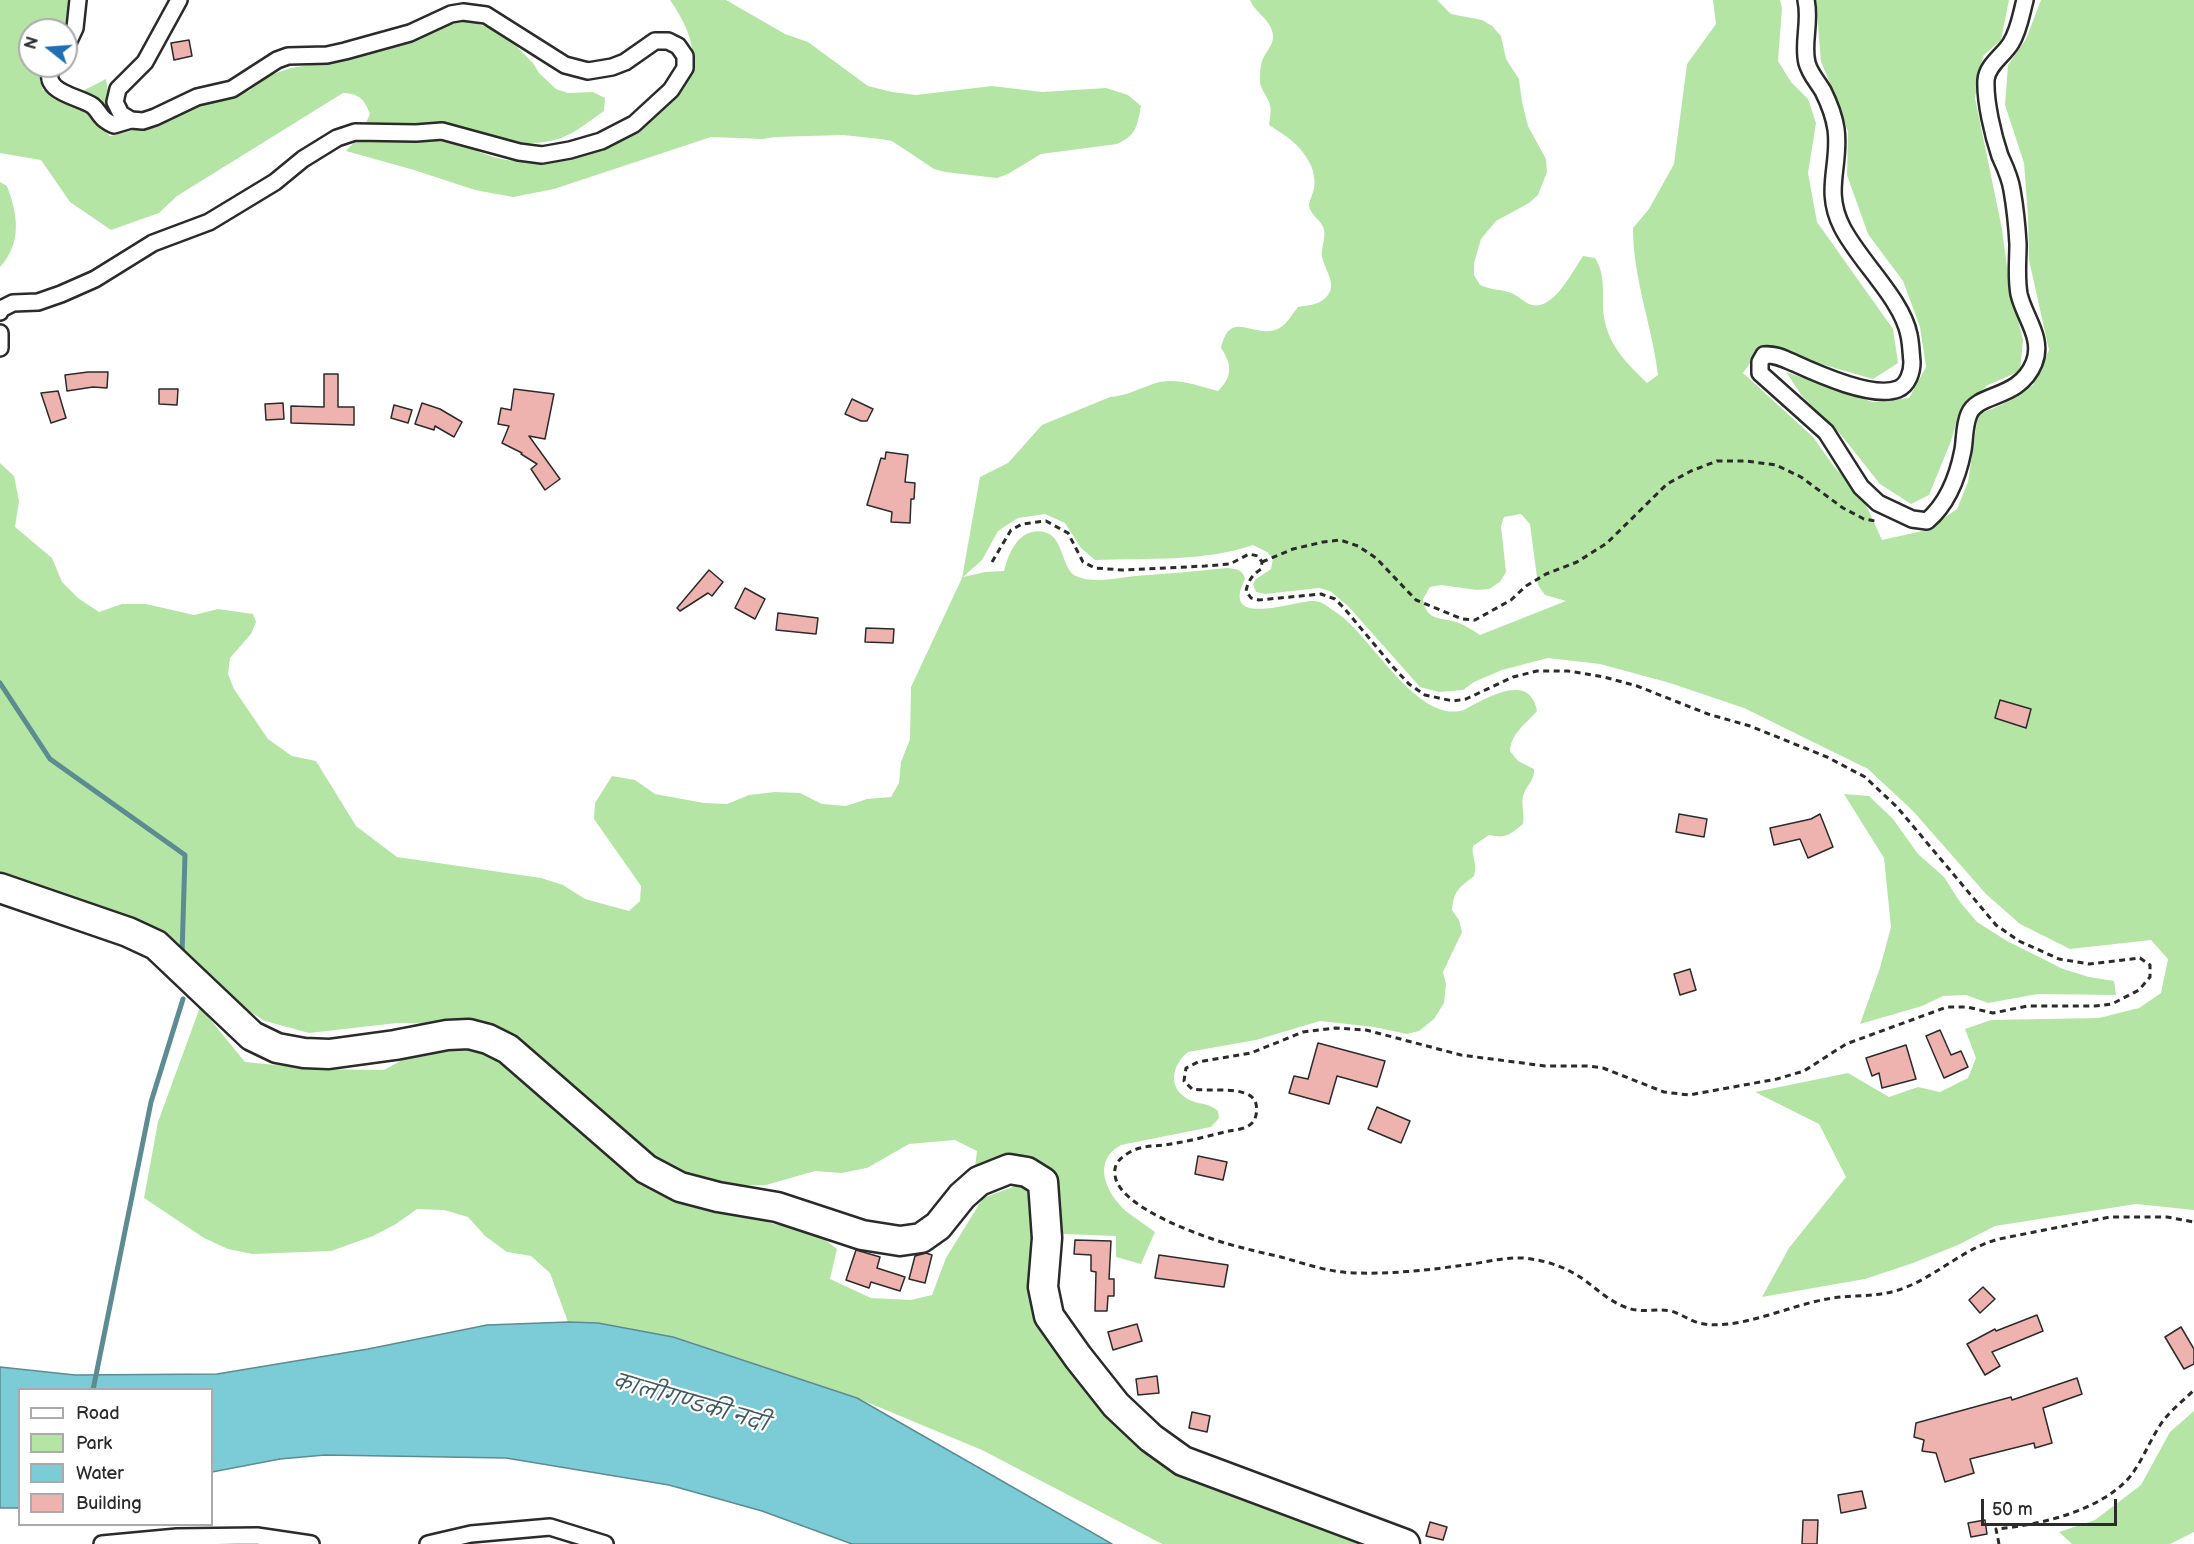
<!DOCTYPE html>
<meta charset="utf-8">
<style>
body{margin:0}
#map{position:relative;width:2194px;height:1544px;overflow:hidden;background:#fff;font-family:"Balsamiq Sans",sans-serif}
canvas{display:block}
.legend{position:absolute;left:18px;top:1388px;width:195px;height:138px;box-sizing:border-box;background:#fff;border:2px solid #aaa;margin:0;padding:8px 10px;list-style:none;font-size:18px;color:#2b2b2b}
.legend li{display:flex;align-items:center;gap:12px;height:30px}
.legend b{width:30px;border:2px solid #aaa}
.north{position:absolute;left:18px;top:18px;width:60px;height:60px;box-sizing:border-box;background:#fff;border:2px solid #aaa;border-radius:50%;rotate:287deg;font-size:16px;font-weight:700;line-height:24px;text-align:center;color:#2b2b2b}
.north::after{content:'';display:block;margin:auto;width:21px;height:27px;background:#1f6fb2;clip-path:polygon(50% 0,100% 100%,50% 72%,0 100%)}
.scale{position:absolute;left:1981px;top:1499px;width:136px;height:27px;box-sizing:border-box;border:3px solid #2b2b2b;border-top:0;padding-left:8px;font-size:18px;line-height:21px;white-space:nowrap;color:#2b2b2b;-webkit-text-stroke:4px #fff;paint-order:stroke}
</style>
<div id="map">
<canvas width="2194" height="1544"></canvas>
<ul class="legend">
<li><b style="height:8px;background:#fff"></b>Road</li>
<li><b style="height:16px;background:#b4e5a4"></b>Park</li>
<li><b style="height:16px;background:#7cccd7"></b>Water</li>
<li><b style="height:16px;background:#efb3af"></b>Building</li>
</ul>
<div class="north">N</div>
<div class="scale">50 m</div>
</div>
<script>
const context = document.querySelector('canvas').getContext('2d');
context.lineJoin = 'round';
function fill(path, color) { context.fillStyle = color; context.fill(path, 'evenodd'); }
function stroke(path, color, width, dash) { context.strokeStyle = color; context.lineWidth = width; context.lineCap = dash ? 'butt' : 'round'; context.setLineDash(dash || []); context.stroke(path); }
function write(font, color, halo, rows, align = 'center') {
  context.font = font + ' "Balsamiq Sans","Playpen Sans Deva",sans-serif'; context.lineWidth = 4.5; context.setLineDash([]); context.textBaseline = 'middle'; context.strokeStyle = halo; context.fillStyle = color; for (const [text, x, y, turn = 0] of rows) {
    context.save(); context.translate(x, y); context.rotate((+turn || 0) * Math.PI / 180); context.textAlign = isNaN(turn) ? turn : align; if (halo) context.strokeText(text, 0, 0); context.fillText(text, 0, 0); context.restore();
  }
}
const green = new Path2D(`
 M0,0H70L69,25L66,30H30V66H42C37,73 41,82 43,90L63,101L106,79L110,106L103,129L110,136L151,126L225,96L249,91L267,76L291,68L340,60L371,52L410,40L445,25L459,22H472L495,30L506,36L533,63L539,73L556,89L568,93L593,92L605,98L604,111C591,120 575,133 561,138C524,151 483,135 447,127L445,137C466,146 491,159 514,161C544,162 570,148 597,138C615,131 637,126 653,116C704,84 702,46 670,0H726L785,34L808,42L868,86L892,92L916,95L992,86L1042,92L1106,88L1128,95L1141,106C1137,126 1137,135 1117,144L1041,154L1008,174L997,178L945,172L934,169L892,141L880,139L843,135L775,137L763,139L711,137L554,189L513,197L475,190L414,170L346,151L360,136L370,114C364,99 360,94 343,93L177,196L159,213L111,230L70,202L41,160L0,153Z
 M1250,0H1437L1451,14L1482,20L1492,26L1501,36L1506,59L1519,79L1522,102L1528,126L1546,159L1547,172L1538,195L1529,203L1496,221L1481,239L1474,263V275L1480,285C1490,290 1501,289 1511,293C1519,296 1524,303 1532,305C1554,310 1572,272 1583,256L1595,258C1607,276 1601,297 1604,317C1609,347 1627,363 1647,383L1658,375C1652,325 1633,279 1633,228L1649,209L1674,164L1687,64L1716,24L1713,0H1780L1782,8L1778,61L1791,82L1808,99L1816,123L1808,173L1817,222L1893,329L1898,363L1873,379L1807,360L1763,345L1743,373L1813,437L1835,468L1861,494L1882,540L1927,530L1957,509L1968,482L1978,415L2003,404L2033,385L2049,350L2029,260L2028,216L2024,163L2005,105L2008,65L2026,39L2041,0H2194V1210L2136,1204L1995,1226L1958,1245L1913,1263L1865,1279L1762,1297L1789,1248L1846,1177L1819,1124L1755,1092L1848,1073L1889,1097L1918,1087L1940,1092L1968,1078L1976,1058L1965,1029L1991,1020L2099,1018L2139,1008L2161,993L2168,959L2151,940L2070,949L2020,924L1986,894L1913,811L1868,769L1744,708L1670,683L1600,664L1548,658L1502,670L1474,682L1463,690L1439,692L1420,687L1348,606L1330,591L1319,588L1265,594L1256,592L1253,584L1256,579L1271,569L1273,558L1267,552L1253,545C1204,562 1147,558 1095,560L1081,548L1065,523L1045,514L1018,518L998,531L982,560L963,577L985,572L1004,571C1008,556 1015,536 1032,532C1066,525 1059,569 1076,576C1093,584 1117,578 1135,576C1166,574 1197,571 1227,568C1236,569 1243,569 1245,579C1219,630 1295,600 1314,601C1322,601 1328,607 1334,611C1369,631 1416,725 1464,710C1483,700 1530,670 1537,711C1526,724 1511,733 1510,751L1518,761L1534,769C1535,779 1528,784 1524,793C1520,803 1525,813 1523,824C1510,834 1507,839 1489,835L1473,846C1471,857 1478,863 1474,876C1459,888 1454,890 1452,910L1459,920L1462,932L1443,972L1446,984L1444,1003L1434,1019L1419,1031L1407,1034L1374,1027L1320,1021L1256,1040L1188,1052C1172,1065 1167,1088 1188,1099C1200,1106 1206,1101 1218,1111L1219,1118L1211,1127L1121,1145C1091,1161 1106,1194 1127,1212C1136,1219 1146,1225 1155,1232L1141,1264L1116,1257V1236L1063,1234L1054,1173L1035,1161L975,1167L977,1151L955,1140L909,1144L867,1168L841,1173L815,1171L766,1185L724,1186L681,1177L642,1158L476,1024L397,1023L309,1033L265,1021L241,1006L147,926L0,873V463L14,476L19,501L15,527L52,558L62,582L78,598L99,612L122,604H146L194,615L218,609L253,614L256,622L251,634L230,658L228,674L234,689L268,739L292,756L316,761L356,826L397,857L541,878L563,885L585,899L629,911L640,901L641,886L594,819L595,803L612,776L635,780L655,794L704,803L727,804L749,795L775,792L800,793L822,804L846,806L867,799L891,797L899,783L901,762L910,739L911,687L962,578L980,477L1008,463L1042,425L1110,397C1127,396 1140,388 1156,383C1177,377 1198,386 1218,391C1233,376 1232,365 1221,348C1230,309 1251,337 1275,330C1286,327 1291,315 1298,307C1309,305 1321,305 1328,295C1337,283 1324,269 1322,256C1321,246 1328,234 1322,225C1318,218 1311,215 1309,206C1309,201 1313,194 1314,188C1316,181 1313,168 1309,162C1300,144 1286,136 1269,125C1270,117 1272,109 1269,102C1266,94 1260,89 1260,80C1260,74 1260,67 1262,61C1265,52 1274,45 1273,35C1271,19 1255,13 1250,0ZM1521,514L1530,524L1538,585L1545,595L1566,601L1480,635C1474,631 1466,626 1459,623C1441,616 1427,623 1423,599L1430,587L1441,585L1477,590L1489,589L1500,582L1506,572L1501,526L1504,517Z
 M1816,0H2009L2001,40L1983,56L1975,98L2002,229L2009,283L2023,340L2020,371L1988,385L1961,407L1951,441L1929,495L1911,504L1880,484L1842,436L1802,396L1786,372L1873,402L1909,398L1926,367L1920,327L1903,281L1868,234L1847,175L1848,132L1836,97L1821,62Z
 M0,182L7,186C18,215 22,243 0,267Z
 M1844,794L1869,796L1893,819L1918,854L1944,877L1960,902L1977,922L2007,941L2063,969L2089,977L2114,981L2116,995L2038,994L1988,1003L1966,995L1943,996L1922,1006L1860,1024L1880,968L1891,927L1884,858Z
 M200,1007L245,1062L317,1069L384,1070L413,1054L455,1046L489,1052L693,1204L755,1218L774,1224L812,1230L837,1249L830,1279L871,1298L911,1300L932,1295L946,1258L983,1198L1021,1184L1031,1186L1037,1298L1133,1440L1163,1465L1283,1509L1367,1544H1162L982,1450L857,1398L673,1337L598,1323L568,1322L550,1273L531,1256L507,1252L485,1236L468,1217L444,1210L417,1209L396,1224L373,1236L331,1251L252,1254L228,1249L204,1238L144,1198L158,1122Z
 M2194,1411V1532L2170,1544H2072L2059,1532L2095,1520L2141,1485L2170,1432Z`);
const water = new Path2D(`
 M568,1322L598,1323L673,1337L857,1398L1112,1544H852L762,1511L669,1485L506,1458L325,1455L280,1459L212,1472V1390H20L19,1508H0V1367L75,1375L217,1374L368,1349L487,1325Z`);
const stream = new Path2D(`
 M0,683L50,759L185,855L182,955
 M93,1390L151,1102L183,999`);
const building = new Path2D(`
 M189,40L192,56L174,60L171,43Z
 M88,372H108L107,388L93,387L67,391L65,375Z
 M324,374H338V407H354V425L291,423V406L324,407Z
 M159,389H178L177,405L159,404Z
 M514,389L554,394L545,439L529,436L560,479L545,490L531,469L537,464L521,454L522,453L502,443L509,426L498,424L501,408L511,410Z
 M58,391L66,418L51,423L41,393Z
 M852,399L873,409L867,421H861L845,414Z
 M283,403L284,419L266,420L265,404Z
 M422,403L440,409L462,422L454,437L435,426L434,430L415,424Z
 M394,405L412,410L408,423L391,418Z
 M886,452L908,455L905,482L915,483L914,499H911L910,523L891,522L892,512L867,505L881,458L885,459Z
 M709,570L723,582L712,596L708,593L680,611L677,608Z
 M745,588L765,599L755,619L735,608Z
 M778,613L818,618L816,634L776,630Z
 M866,628L894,629L893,643L865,642Z
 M2000,700L2031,709L2026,728L1995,718Z
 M1679,814L1707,819L1704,837L1676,832Z
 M1820,814L1833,847L1808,858L1800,839L1774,845L1770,828L1811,819Z
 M1690,969L1696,990L1680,995L1674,974Z
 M1940,1030L1951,1055L1961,1051L1968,1067L1944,1078L1926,1036Z
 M1318,1043L1385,1061L1377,1087L1337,1076L1329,1104L1289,1093L1294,1076L1308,1079Z
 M1906,1045L1916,1079L1882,1088L1879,1073L1872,1076L1866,1058Z
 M1377,1107L1410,1121L1401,1143L1368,1129Z
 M1198,1156L1227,1162L1223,1180L1195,1174Z
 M1075,1240L1111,1241L1109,1279H1114V1296H1108L1107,1311H1095L1096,1272L1091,1271V1255L1074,1254Z
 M856,1250L880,1257L877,1268L905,1277L900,1291L871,1282L869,1288L846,1280Z
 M926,1253L932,1255L925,1283L909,1279L915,1256Z
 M1159,1255L1228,1265L1224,1287L1155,1278Z
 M1983,1287L1995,1299L1980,1313L1969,1300Z
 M2037,1315L2043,1331L1992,1352L2000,1366L1985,1375L1967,1344L1995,1329L1996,1331Z
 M1137,1324L1142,1341L1113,1350L1108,1332Z
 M2181,1327L2194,1349V1364L2184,1369L2165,1337Z
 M1157,1376L1159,1393L1138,1395L1136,1379Z
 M2077,1378L2082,1394L2043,1408L2052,1443L2035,1448L2034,1443L1970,1459L1974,1473L1945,1482L1936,1453L1922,1451L1924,1440L1914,1437L1916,1423L2011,1397L2012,1400Z
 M1192,1412L1210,1416L1207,1432L1189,1428Z
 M1862,1491L1866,1508L1841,1513L1838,1495Z
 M1803,1520H1818L1817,1544H1802Z
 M1985,1520L1987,1534L1971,1537L1968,1523Z
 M1430,1522L1447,1527L1443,1540L1426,1536Z`);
const path = new Path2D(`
 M992,562L1011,530L1022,524L1046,521L1068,533L1083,562L1095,568L1122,570L1205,566L1230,564L1249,554L1258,556L1262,562L1261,569C1252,575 1248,581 1246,591L1251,598L1259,600L1321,594L1335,599L1344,608L1394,668L1409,684L1425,695L1453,701L1466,699L1513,677L1537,671H1568L1604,677L1637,686L1708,714L1750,726L1827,757L1865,777L1897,807L1996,925L2019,941L2059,959L2089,964L2140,958L2150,965V977L2139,990L2112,1004L2095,1006H2028L1993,1013L1967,1007H1947L1846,1044L1804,1071L1777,1079L1689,1095L1664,1092L1603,1068L1588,1066H1545L1461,1055L1366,1030L1335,1028L1303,1032L1251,1053L1198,1062L1186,1068L1184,1081L1192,1089C1208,1092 1247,1085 1255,1101C1258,1107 1257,1118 1252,1123C1246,1129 1236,1130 1229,1131C1208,1136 1186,1142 1165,1145C1153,1146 1141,1146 1130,1152C1121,1157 1113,1164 1115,1175C1118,1207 1201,1236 1228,1244C1246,1249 1263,1253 1281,1257C1306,1264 1331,1273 1357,1273C1392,1274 1430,1270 1464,1265C1484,1263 1503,1257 1523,1258C1544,1260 1563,1266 1580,1277C1595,1287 1607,1300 1625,1307C1642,1314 1654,1308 1671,1311C1681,1314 1689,1320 1699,1323C1736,1332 1790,1305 1827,1299C1853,1294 1879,1298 1904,1288C1938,1275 1964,1248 1999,1239L2110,1217H2167L2194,1222
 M1262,562L1293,549L1323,542L1340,540L1358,546L1376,558L1416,600L1462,619L1475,620L1511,600L1526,586L1546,574L1577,562L1607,543L1667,484L1691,471L1717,461H1746L1776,465L1801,477L1843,508L1864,519L1875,521
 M1999,1544L1996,1529C2039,1525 2097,1512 2128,1479C2141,1464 2148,1444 2159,1427C2167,1413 2182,1402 2194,1390`);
const street = new Path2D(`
 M1806,0C1811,22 1802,43 1807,63C1810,74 1817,81 1823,91C1829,103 1834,116 1836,129C1841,165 1823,190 1842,227C1859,261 1902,299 1909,335C1911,344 1911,353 1912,362C1912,372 1908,385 1898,389C1873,399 1818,374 1794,363C1784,359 1776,354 1764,355L1760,362V373L1826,432L1861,487L1878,503L1912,519L1927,521C1947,504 1958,476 1963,450C1965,438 1964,426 1969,414C1978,392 2019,400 2034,363C2044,338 2024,317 2019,294C2016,277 2018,261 2018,244C2017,226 2015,207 2012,190C2010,177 2005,167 2000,156C1993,135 1985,102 1986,80C1987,65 2004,55 2011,43C2019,30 2021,15 2025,0
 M66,47L75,28L78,0
 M53,66C38,92 79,96 93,106C97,109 99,114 102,117C105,121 110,123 114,125L131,120
 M0,312L1,309L13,303L38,302L61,294L95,279L153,243L209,222L275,182L303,159L337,138L355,132L416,133L442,131L519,152L542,155L570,150L601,141L634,124L671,90L685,68V56L678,46L668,41H655L625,62L612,67L588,71L565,65L486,15L463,12L451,14L410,33L345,51L327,55L288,56L277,60L232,89L197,97L155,117L143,121L131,120L121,114L115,102L118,89L145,62L179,0
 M0,333V348
 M102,1544L177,1537L257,1536L311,1544
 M428,1544L471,1534L550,1527L605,1544`);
const highway = new Path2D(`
 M0,888L128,932L156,945L252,1036L277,1048L304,1053L329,1054L395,1045L447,1035L469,1034L488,1039L508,1049L646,1169L680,1187L718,1197L777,1207L862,1235L900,1241L921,1238L938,1226L962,1196L979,1181L1009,1169L1027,1172L1043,1182L1047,1238L1043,1287L1049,1316L1078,1357L1116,1405L1151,1438L1183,1461L1405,1544`);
const waterNames = [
 ["कालीगण्डकी नदी",690,1404,16]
];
fill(green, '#b4e5a4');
fill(water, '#7cccd7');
stroke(water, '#5c8c92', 1.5);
stroke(stream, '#5c8c92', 5);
fill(building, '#efb3af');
stroke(building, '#2b2b2b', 1.5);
stroke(street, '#2b2b2b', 20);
stroke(highway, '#2b2b2b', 33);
stroke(path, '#2b2b2b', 3, [6, 4.5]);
stroke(street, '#fff', 15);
stroke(highway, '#fff', 28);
write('italic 21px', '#435b5f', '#fff', waterNames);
</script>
